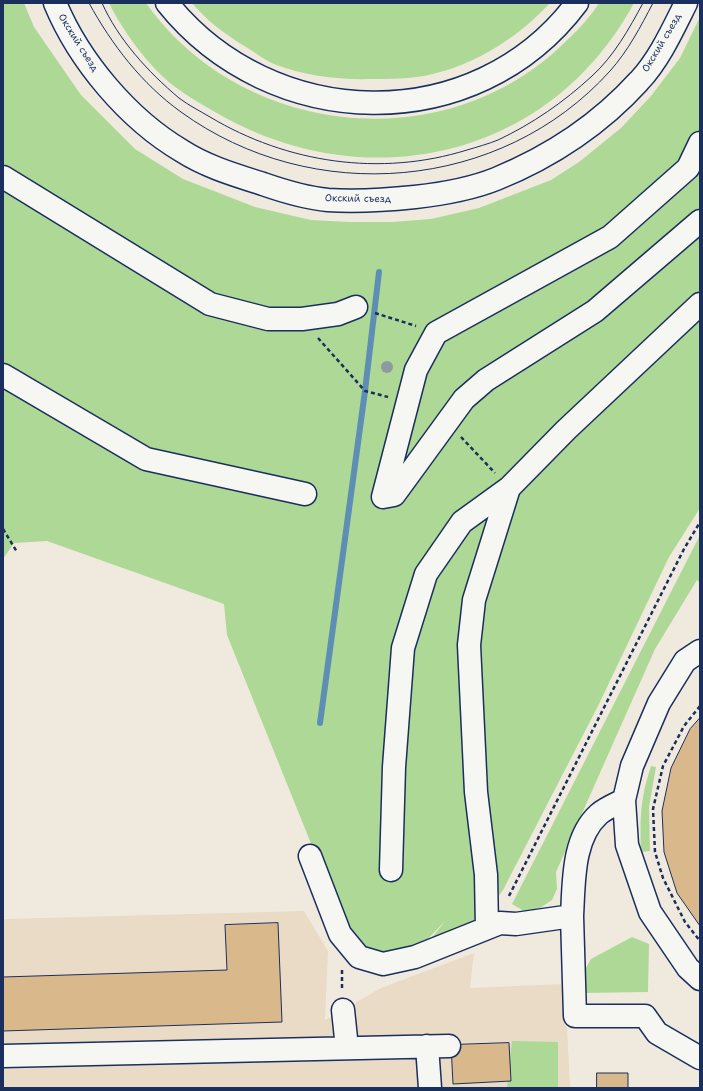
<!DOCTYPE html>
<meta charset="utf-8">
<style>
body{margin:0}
#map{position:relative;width:703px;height:1091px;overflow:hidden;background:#f0eade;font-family:"Shantell Sans",sans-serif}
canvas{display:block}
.frame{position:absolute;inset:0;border:4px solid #1b2f5e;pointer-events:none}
</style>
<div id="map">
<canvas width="703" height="1091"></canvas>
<div class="frame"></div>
</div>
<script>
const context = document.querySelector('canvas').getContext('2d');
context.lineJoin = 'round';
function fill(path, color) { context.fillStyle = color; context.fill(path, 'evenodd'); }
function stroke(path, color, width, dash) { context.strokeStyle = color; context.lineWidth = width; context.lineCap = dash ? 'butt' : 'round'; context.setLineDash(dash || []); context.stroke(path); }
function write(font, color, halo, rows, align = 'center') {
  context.font = font + ' "Shantell Sans",sans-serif'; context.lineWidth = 3; context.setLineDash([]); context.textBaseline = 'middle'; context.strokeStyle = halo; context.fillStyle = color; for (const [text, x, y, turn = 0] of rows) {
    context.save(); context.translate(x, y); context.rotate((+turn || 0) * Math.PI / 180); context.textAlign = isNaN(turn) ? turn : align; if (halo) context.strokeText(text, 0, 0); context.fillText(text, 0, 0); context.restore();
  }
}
const built = new Path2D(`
 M304,911L328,951L325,1020L381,988L474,953L470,988L565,984L570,1088H3V919Z`);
const green = new Path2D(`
 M3,3H24L34,27L81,95L135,149L183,179L255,207L311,220L349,222H392L431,219L479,208L551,180L579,162L621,128L651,96L680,58L700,17V508L669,557L599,704L503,890L479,923L425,946L446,920L420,947L384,957L363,947L341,918L227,635L224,604L47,541L14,543L3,559Z
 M109,3H146C241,137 442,159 561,46C575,33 589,19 599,3H634C550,159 365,200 215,112C201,104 187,96 174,86C150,68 122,30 109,3Z
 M192,3H550C516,40 467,70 417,77C402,79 387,79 372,79C339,80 305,76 274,64C264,60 255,52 246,47C226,35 207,21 192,3Z
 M700,535V583L697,580L655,649L556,872L557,889L552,900L540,908L524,911L512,904Z
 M651,766L656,767L649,807L650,851L641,852C640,817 640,800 651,766Z
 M632,937L649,944L648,992L582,993L583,973L591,959Z
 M512,1041L558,1042V1088H507Z`);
const stream = new Path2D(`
 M320,723L365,391L379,272`);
const building = new Path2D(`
 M700,718V926L677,893L664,852L662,811L671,768L690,729Z
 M278,923L282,1022L3,1031V977L227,970L225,925Z
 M509,1043L511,1081L453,1084L451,1045Z
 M597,1073H628V1088H597Z`);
const path = new Path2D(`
 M375,313L416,326
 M318,338L365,391L388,397
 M461,437L495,473
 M3,529L17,552
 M700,706L684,726L663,766L653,809L655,852L663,878L685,922L700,941
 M509,896L684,549L700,522
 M342,970V989`);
const minor = new Path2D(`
 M700,143L688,168L610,237L436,333L416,370L383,497L394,495L464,399L486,380L595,311L700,221
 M3,177L210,304L268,319H302L338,314L356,307
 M3,375L146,459L305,494
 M700,651L685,661L659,703L632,766L624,800L627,845L650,912L688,968L700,979
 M310,856L340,934L359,957L383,964L415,957L500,923L516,924L572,916C574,883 572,838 599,814C606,808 616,804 624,800
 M391,870L394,767L403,648L426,574L462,522L509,488
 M572,916L575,1016H645L657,1033L700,1058
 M487,928L486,875L476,792L469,645L474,600L509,488L566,430L700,304
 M343,1010L347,1048
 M427,1046L430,1088
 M3,1056L449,1046`);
const major = new Path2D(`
 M55,3C79,61 128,119 182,151C207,167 235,175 263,184C283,191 307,198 328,200C357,202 386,200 415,197C442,194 471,189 496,179C550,157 600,124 639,81C659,60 673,29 686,3
 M167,3C271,133 475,139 577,3`);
const tram = new Path2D(`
 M89,3C112,45 142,84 181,112C312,207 501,192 610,71C628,51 641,26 653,3
 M102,3C118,39 148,72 179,98C188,105 200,111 210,117C287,163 380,177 467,150C477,147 488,144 498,140C532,124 564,102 592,76C614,56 629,29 643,3`);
const trees = [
 [387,367]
];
const streetNames = [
 ["Окский съезд",78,43,58],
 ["Окский съезд",662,43,-59],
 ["Окский съезд",358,199,1]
];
fill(built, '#e9dbc5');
fill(green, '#add895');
stroke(stream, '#5f8eb4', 6);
fill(building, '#d9b88c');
stroke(building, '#1b2f5e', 1);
stroke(minor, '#1b2f5e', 25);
stroke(major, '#1b2f5e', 25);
stroke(path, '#1b2f5e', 2.5, [4, 3]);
stroke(minor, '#f6f6f2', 22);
stroke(major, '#f6f6f2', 22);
stroke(tram, '#1b2f5e', 1);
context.fillStyle = '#8f9a9f';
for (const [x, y] of trees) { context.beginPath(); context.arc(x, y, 6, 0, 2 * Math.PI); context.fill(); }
write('10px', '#1b2f5e', '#f6f6f2', streetNames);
</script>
